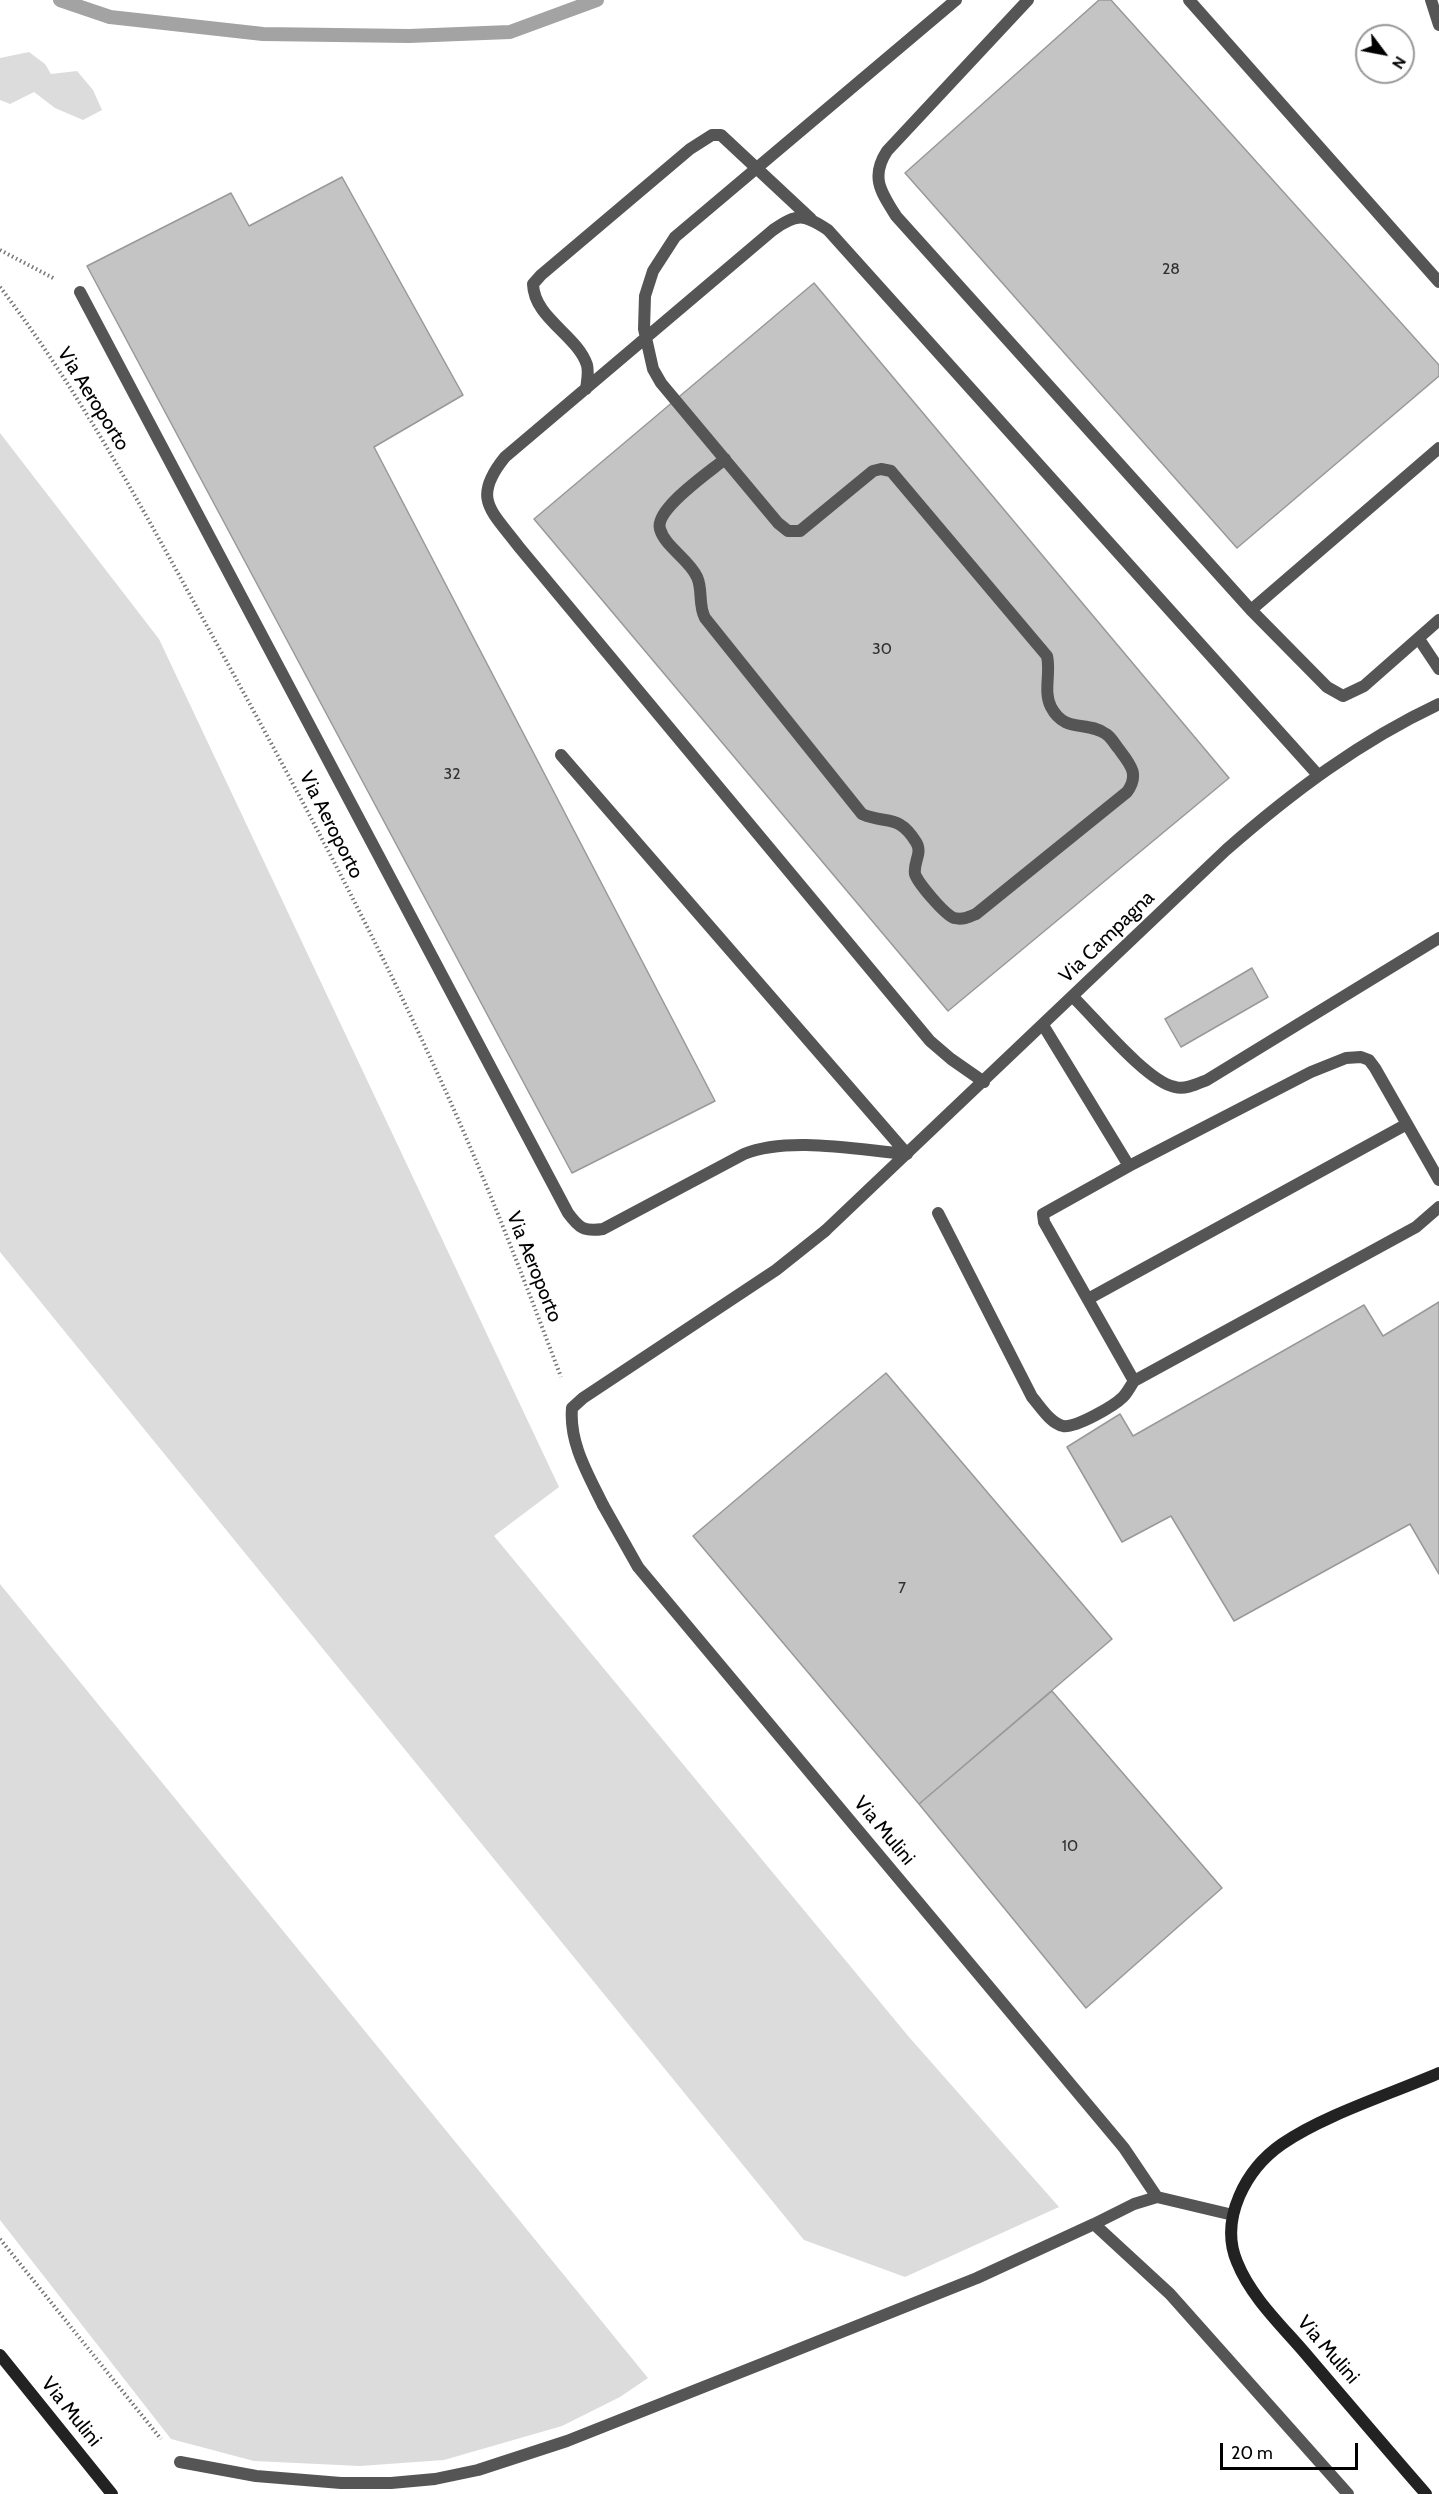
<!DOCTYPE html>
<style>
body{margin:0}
#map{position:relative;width:1439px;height:2494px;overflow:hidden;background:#fff;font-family:Cabin,sans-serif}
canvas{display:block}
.north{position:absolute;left:1355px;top:24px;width:60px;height:60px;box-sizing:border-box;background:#fff;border:2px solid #999;border-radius:50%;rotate:122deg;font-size:16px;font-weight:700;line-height:24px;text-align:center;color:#000}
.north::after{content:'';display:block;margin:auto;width:21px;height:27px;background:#000;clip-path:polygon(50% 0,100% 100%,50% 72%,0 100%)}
.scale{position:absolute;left:1220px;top:2443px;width:138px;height:27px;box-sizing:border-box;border:3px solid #000;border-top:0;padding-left:8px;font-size:18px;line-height:21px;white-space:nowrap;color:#000;-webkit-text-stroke:4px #fff;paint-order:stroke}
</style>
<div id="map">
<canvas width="1439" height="2494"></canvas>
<div class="north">N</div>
<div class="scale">20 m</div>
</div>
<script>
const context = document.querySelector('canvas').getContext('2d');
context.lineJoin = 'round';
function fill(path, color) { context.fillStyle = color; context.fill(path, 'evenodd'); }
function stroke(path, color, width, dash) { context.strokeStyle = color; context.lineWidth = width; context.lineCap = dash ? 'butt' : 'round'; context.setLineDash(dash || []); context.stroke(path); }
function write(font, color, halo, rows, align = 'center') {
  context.font = font + ' Cabin,sans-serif'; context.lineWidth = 4.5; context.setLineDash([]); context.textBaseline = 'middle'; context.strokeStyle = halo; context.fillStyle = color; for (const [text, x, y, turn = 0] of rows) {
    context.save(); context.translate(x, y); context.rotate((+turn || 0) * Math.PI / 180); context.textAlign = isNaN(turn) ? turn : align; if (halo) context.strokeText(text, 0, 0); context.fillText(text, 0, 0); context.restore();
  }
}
const green = new Path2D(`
 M29,52L45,64L51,74L77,71L93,90L102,110L83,120L55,108L34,92L10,104L0,100V58Z
 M0,433L159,639L559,1487L494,1536L909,2037L1059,2207L905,2277L804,2240L0,1252Z
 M0,1584L648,2378L620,2397L562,2426L444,2460L360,2466L254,2461L171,2439L0,2220Z`);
const stream = new Path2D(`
 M60,0L110,17L263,34L409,36L510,32L597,0`);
const building = new Path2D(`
 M1099,0H1111L1439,365V376L1237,548L905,173Z
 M342,177L463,395L374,447L715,1101L572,1173L87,266L231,193L249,226Z
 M814,283L1229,778L948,1011L534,519Z
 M1252,968L1268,997L1181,1047L1165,1019Z
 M1439,1302V1574L1410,1524L1234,1621L1171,1516L1122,1542L1067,1447L1120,1414L1133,1436L1364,1305L1383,1336Z
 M886,1373L1112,1639L919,1804L693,1536Z
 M1052,1691L1222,1888L1086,2008L919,1804Z`);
const path = new Path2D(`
 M0,250L55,279
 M0,287C85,398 150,523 218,646C294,784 369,924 435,1068C482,1169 522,1274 561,1377
 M0,2239L161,2439`);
const lane = new Path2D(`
 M1028,0L887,151C870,177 881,192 896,216L1251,610
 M1189,0L1439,282
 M1431,0L1439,25
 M80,292L568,1213C579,1228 584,1232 603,1229L744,1154C789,1136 858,1150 907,1154
 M586,389C587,381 589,373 587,365C577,335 534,318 533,284L541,275L690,149L712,135H721L811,219
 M1439,448L1251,610L1327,687L1343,696L1364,686L1439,620
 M725,459C711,471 654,509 660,529C665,547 689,559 697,577C703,590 698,605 705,618L862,814C887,825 898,813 916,842C923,853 913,862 915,874C918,883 944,914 954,918C963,920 969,917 976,914L1127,792C1140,774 1130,764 1118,748C1114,743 1111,737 1106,734C1087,720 1065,734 1051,707C1043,692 1051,672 1047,656L891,471L881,469L873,471L800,531H788L778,523L661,383L653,369L644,329L645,296L653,271L675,237L956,0
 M1419,639L1439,669
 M561,755L907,1154
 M1073,997C1095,1018 1147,1082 1175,1087C1185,1090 1197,1084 1207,1080L1439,938
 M1043,1025L1129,1166
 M984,1082L951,1059L930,1041L519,547C491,510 471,499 505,457L773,230C797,213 804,214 828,230L1318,775
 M938,1213L1032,1397C1040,1406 1050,1423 1063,1426C1076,1428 1114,1406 1123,1397C1127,1393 1130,1387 1134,1381L1416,1227L1439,1207
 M1088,1299L1407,1124
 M1134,1381L1044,1222L1043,1214L1129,1166L1311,1072L1346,1058L1361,1057L1369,1060L1375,1068L1439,1180
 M603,1505C588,1474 569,1443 572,1408L583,1398L776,1270L825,1231
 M1094,2224L1170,2294L1348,2494
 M180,2462L256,2476L341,2483H391L435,2479L478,2470L567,2441L769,2361L977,2278L1094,2224L1134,2204L1157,2197`);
const street = new Path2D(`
 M825,1231L1226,850C1291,793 1360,741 1439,704
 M603,1505L638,1567L1124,2148L1157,2197L1233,2215`);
const secondary = new Path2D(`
 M0,2355L112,2494
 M1426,2494C1385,2447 1345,2400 1305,2353C1281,2325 1251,2297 1237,2262C1219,2219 1246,2169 1282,2144C1324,2115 1391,2094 1439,2073`);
const numberNames = [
 ["28",1171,269],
 ["30",882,649],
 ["32",452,774],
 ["7",902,1588],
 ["10",1070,1846]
];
const streetNames = [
 ["Via Aeroporto",93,399,58],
 ["Via Aeroporto",331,825,63],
 ["Via Campagna",1107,937,-44],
 ["Via Aeroporto",534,1267,68],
 ["Via Mulini",884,1831,50],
 ["Via Mulini",1328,2350,49],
 ["Via Mulini",71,2412,51]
];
fill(green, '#dcdcdc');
stroke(stream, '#a3a3a3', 14);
fill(building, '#c4c4c4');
stroke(building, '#999', 1.5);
stroke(path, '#777', 4, [1.5, 3]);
stroke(lane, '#555', 12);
stroke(street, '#555', 12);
stroke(secondary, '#222', 12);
write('16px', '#313131', null, numberNames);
write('20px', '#000', '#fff', streetNames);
</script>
